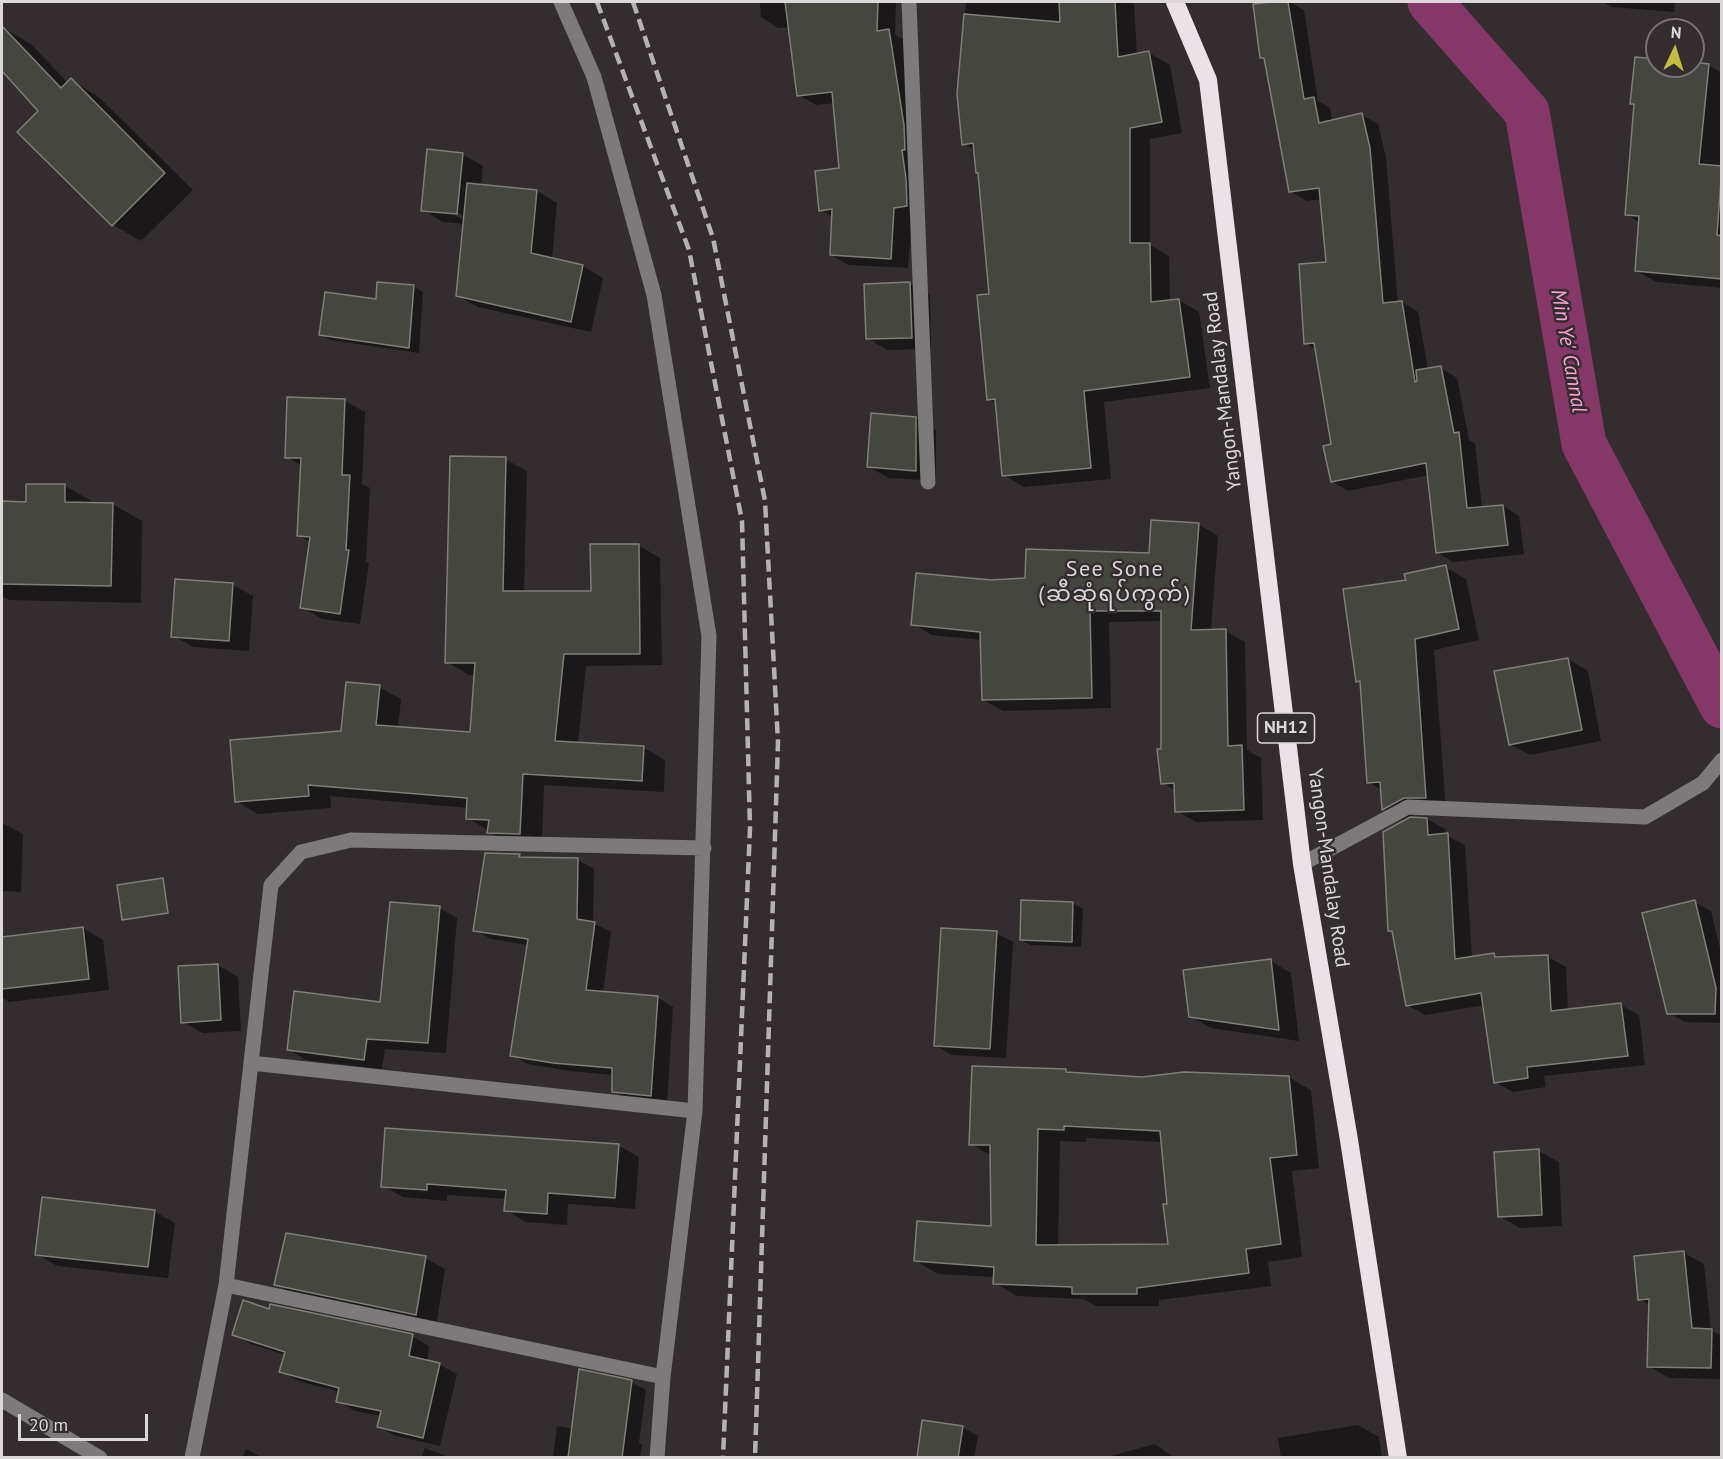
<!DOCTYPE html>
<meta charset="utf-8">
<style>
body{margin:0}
#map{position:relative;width:1723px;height:1459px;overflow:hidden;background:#332d30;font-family:"PT Sans",sans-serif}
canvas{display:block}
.frame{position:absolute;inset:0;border:3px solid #dcd8da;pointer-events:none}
.north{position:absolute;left:1645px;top:18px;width:60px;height:60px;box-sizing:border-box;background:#332d30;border:2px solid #777174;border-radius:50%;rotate:4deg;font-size:16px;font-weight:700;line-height:24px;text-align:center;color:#dcd8da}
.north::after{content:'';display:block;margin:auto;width:21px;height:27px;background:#c3bd3f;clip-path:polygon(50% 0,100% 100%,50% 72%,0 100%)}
.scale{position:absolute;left:18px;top:1414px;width:130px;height:27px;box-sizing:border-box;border:3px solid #dcd8da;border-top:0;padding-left:8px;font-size:18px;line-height:21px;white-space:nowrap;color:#dcd8da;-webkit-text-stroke:4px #332d30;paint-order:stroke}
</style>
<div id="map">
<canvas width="1723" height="1459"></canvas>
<div class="frame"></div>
<div class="north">N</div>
<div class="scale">20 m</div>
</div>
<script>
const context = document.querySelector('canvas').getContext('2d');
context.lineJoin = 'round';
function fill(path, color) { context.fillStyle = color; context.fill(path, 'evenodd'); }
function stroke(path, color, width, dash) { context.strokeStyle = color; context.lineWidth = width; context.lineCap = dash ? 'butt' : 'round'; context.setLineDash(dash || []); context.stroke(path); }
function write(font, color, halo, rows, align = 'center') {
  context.font = font + ' "PT Sans","Noto Sans Myanmar",sans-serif'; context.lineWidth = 5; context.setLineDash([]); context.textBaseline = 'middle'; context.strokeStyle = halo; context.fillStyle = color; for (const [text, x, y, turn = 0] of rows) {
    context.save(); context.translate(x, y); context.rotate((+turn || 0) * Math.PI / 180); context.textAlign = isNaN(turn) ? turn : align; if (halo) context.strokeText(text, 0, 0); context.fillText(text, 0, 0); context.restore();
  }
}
const shadow = new Path2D(`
 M760,2H896L895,35L907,41L912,218L908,268L849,265L831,255L833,217L821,210L840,169L835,103L816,105L798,95L790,27L778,28L761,17Z
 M966,2H1132L1134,3L1137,55L1149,53L1170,65L1182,133L1150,139V245L1169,256L1170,301L1179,300L1199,312L1210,388L1104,402L1111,479L1024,487L1004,475L997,404L988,399L991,296L980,174L975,150L964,144L959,94Z
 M1281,2H1290L1304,10L1318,101L1330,108L1332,121L1362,115L1378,124L1386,158L1398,303L1402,302L1418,312L1428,370L1441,368L1457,378L1469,440L1475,443L1482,508L1503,506L1519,516L1524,554L1453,562L1437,552L1429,475L1348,491L1332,481L1333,445L1317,350L1305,343L1327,264L1322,199L1307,201L1290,191L1265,59L1262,57L1254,6Z
 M1603,2H1675L1674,12L1612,7Z
 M3,28L31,44L68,83L71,80L99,97L193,190L141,241L113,225L40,111L2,68Z
 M1657,61V66H1693V64L1708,65L1722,73V147L1719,168H1722V288L1657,282L1636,271L1640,223L1626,214L1635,105L1632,103Z
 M462,154L483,166L481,186L537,191L557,203L552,259L583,266L603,278L591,332L478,307L458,296L465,224L443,222L423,210ZM452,209L465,217V221L450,212Z
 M910,284L930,295L931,349L887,350L867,338Z
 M413,286L423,292L419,353L330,340L320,334L377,301Z
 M345,401L365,412L362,484L370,488L366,562L369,563L360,624L322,619L302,607L310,542L299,536L302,466L287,457Z
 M915,418L936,430V481L889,478L869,467Z
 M505,459L527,471L524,593L592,592L638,545L660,558L662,665L586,666L578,744L644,748L665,760L664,792L544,785L542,846L511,845L468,818V808L330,796L331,808L258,814L236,801L343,733L379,687L401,699L398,728L472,734L476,675H469L447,662Z
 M65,486L95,503L112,504L142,521L141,603L9,600L2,596V502L27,503Z
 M1198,524L1218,536L1211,631H1225L1245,642L1247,750L1261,758L1263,820L1196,822L1177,811L1176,791L1163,783L1162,621L1109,622L1111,708L1003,711L983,700L981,640L932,635L913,624L991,581L1027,579L1150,555Z
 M1445,567L1466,579L1479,640L1434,650L1446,809H1425L1408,818L1427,819L1445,829V835L1465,845L1472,958L1494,954L1501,959L1548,957L1566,967L1568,1011L1621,1005L1639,1015L1645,1065L1544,1076L1546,1087L1513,1092L1495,1082L1485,1005L1425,1015L1407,1005L1394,933L1390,930L1405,822L1383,809L1382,790L1368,782L1361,683L1358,681L1408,581Z
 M233,585L253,596L249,651L193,647L173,636Z
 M1568,659L1588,671L1601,741L1530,755L1510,744Z
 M2,823L23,834L21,892L2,891Z
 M519,855L525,859L578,860L594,869L593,923L611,932L603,993L657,997L673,1007L667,1105L629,1101L613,1091V1075L570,1071L528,1064L512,1055L528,945L491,939L475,930Z
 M1694,902L1711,911L1722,956V1023L1685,1022L1669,1013Z
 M1073,903L1083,909L1081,947L1031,945L1021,940Z
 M439,908L457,918L446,1053L385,1049L382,1069L306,1060L288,1049L382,1003Z
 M83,928L103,940L109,990L9,1002L2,997V939Z
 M996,933L1013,942L1006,1058L952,1055L936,1046Z
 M1271,961L1291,973L1299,1041L1211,1028L1190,1016Z
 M218,965L238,977L241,1031L203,1033L183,1022Z
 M1066,1070L1073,1074L1142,1078L1288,1077L1311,1090L1319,1168L1292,1171L1302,1257L1268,1262L1271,1286L1159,1300V1306H1096L1083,1299L1017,1296L995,1283V1277L938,1274L916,1261L993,1228L992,1156L971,1144ZM1086,1138L1162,1142L1169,1205V1245L1058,1246L1060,1141L1086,1142Z
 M619,1146L639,1157L635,1209L568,1204L567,1225L526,1222L506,1210L507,1199L447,1195V1201L403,1197L383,1186Z
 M1539,1151L1559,1162L1562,1226L1520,1228L1499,1216Z
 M154,1211L175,1223L168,1278L57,1266L37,1254Z
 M1684,1253L1704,1264L1711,1330L1722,1336V1379L1669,1378L1649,1366L1650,1305L1639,1299Z
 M425,1258L445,1269L436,1326L296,1296L276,1284Z
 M270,1311L412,1336L429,1346L427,1362L440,1365L457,1374L440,1446L396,1436L379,1427L381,1416L355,1411L338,1401L340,1392L298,1381L281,1371L286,1355L251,1344L234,1334Z
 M631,1382L646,1390L639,1443L642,1445L640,1458H553L557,1426L573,1429Z
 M1358,1425L1379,1437L1382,1458H1281L1278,1438Z
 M962,1427L978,1436L974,1458H919Z
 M1155,1444L1175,1458H1103Z
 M425,1448L451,1458H421Z
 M246,1449L263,1458H242Z`);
const canal = new Path2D(`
 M1430,2L1527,112L1584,444L1722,706`);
const building = new Path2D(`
 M785,2H878L877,31L889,29L904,125L905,150H902L906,179L907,206L894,208L891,259L830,255L832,209L819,211L815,171L839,168L832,92L797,96Z
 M1059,2H1115L1118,57L1149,51L1162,122L1130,128V243H1150L1151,302L1179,299L1190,377L1084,391L1091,468L1002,476L995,399L987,400L977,295L989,294L978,173H976L973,143L962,145L957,94L964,14L1060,22Z
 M1271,2H1288L1304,99L1314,97L1319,123L1362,113L1370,148L1383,303L1402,301L1415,382L1417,381L1416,370L1441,366L1454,433L1459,432L1467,508L1503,505L1508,545L1436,553L1426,463L1331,482L1323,446L1331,444L1314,343L1304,344L1299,264L1326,262L1319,188L1289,192L1264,58H1260L1253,4Z
 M2,26L61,88L71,78L165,173L112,226L17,132L38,111L2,71Z
 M1635,57L1657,59V66H1693V62L1709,64L1699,164L1722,166L1717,235L1722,236V279L1635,271L1639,216L1625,215L1634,104H1630Z
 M427,149L463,153L457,214L421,211Z
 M467,183L537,190L531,253L583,265L571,322L456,296Z
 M377,282L414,285L409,348L319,335L325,292L376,299Z
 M910,282L912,338L866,339L864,284Z
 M287,397L345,399L342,475H350L346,550H349L340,614L300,608L310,537L297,536L301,458H285Z
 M871,413L916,417V471L867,467Z
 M450,456L506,457L503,591H591L590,544H639L640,654H564L555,741L644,746L642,781L523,774L520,834L487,833L489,820L466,819L467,798L308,785L309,796L235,802L230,740L341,731L346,682L380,685L376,725L470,732L475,663H445Z
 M26,484H65V502L113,503L111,586L2,584V501L26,502Z
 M1151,520L1199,523L1191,630L1226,629L1228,746L1242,745L1244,810L1175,812L1174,783L1161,784L1157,749H1161V611H1090L1092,698L982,700L980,632L911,625L916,573L991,580L1025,578L1026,549L1149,553Z
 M1446,565L1459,629L1415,639L1426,798H1404L1382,810L1380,782L1367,783L1360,681L1356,682L1343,589L1406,580L1404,574Z
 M175,579L233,583L229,641L171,637Z
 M1568,658L1582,730L1509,745L1494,671Z
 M1410,817L1427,818L1428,835L1448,833L1455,959L1494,953L1495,957L1548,955L1551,1011L1621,1003L1628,1056L1527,1067L1528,1078L1494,1083L1481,993L1406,1006L1392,931H1388L1383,832Z
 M485,853L520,854L519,857L578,858L577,919L595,922L586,990L658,996L651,1096L612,1092V1068L553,1063L510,1056L528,939L473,931Z
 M163,878L168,913L122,920L117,885Z
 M1021,900L1073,902L1072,942L1020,940Z
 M1695,900L1716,988L1715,1014H1667L1642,913Z
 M390,902L440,906L428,1043L367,1039L364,1060L287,1050L294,991L380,1002Z
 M83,927L89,979L2,989V937Z
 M941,928L997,931L990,1049L934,1046Z
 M1271,959L1279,1030L1189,1017L1183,970Z
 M218,964L221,1020L181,1023L178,966Z
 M972,1066L1066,1069V1072L1142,1077L1184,1072L1289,1076L1297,1155L1270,1158L1281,1244L1246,1249L1249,1273L1137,1288V1294H1072V1287L993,1284L994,1267L914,1261L917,1221L991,1226L990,1145H969ZM1064,1126L1160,1131L1167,1204H1163L1168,1244L1036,1245L1038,1129L1064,1130Z
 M385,1128L619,1144L615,1198L548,1193L547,1214L504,1211L506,1190L427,1184V1190L381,1187Z
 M1539,1149L1542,1215L1498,1217L1494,1152Z
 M42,1197L155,1210L148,1267L35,1255Z
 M286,1233L426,1256L416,1315L274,1285Z
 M1684,1251L1692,1328L1712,1329L1711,1368L1647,1367L1649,1299L1638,1300L1634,1256Z
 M243,1300L269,1309L270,1304L413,1334L409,1356L440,1363L423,1438L377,1427L381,1411L336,1402L339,1388L279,1372L285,1352L232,1335Z
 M579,1369L632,1380L622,1458H568Z
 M922,1420L963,1426L958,1458H917Z`);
const minor = new Path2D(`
 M561,2L594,77L654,295L709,636L695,1111L663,1377L657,1458
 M909,2L928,482
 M1302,864L1408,807L1645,817L1703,783L1722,760
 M251,1063L695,1111
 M663,1377L226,1285L271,885L301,852L351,840L704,848
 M2,1400L100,1458
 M192,1458L226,1285`);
const highway = new Path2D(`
 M1175,2L1208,80L1302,864L1349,1140L1398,1458`);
const rail = new Path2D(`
 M597,2L689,250L742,521L750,828L723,1458
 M633,2L713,238L765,501L778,742L755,1458`);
const shields = [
 [1286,728,57]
];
const shieldNames = [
 ["NH12",1286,728]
];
const streetNames = [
 ["Yangon-Mandalay Road",1223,391,-97],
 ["Yangon-Mandalay Road",1328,868,82]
];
const waterNames = [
 ["Min Ye' Cannal",1568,351,80]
];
const quarterNames = [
 ["See Sone",1115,570],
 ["(ဆီဆုံရပ်ကွက်)",1115,595]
];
fill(shadow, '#0007');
stroke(canal, '#853767', 45);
fill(building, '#464640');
stroke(building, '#7f7f78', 1.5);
stroke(minor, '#7d7a7b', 15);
stroke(highway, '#eae2e6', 18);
stroke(rail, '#b6b1b3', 4.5, [12, 6]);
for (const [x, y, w] of shields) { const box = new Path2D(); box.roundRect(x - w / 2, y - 15, w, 30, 4.5); context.fillStyle = '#332d30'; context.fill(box); stroke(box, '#dcd8da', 1.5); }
write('bold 18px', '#dcd8da', null, shieldNames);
write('20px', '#dcd8da', '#332d30', streetNames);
write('italic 21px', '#faa2d3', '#332d30', waterNames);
context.letterSpacing = '1.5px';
write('22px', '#dcd8da', '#332d30', quarterNames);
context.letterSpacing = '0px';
</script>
